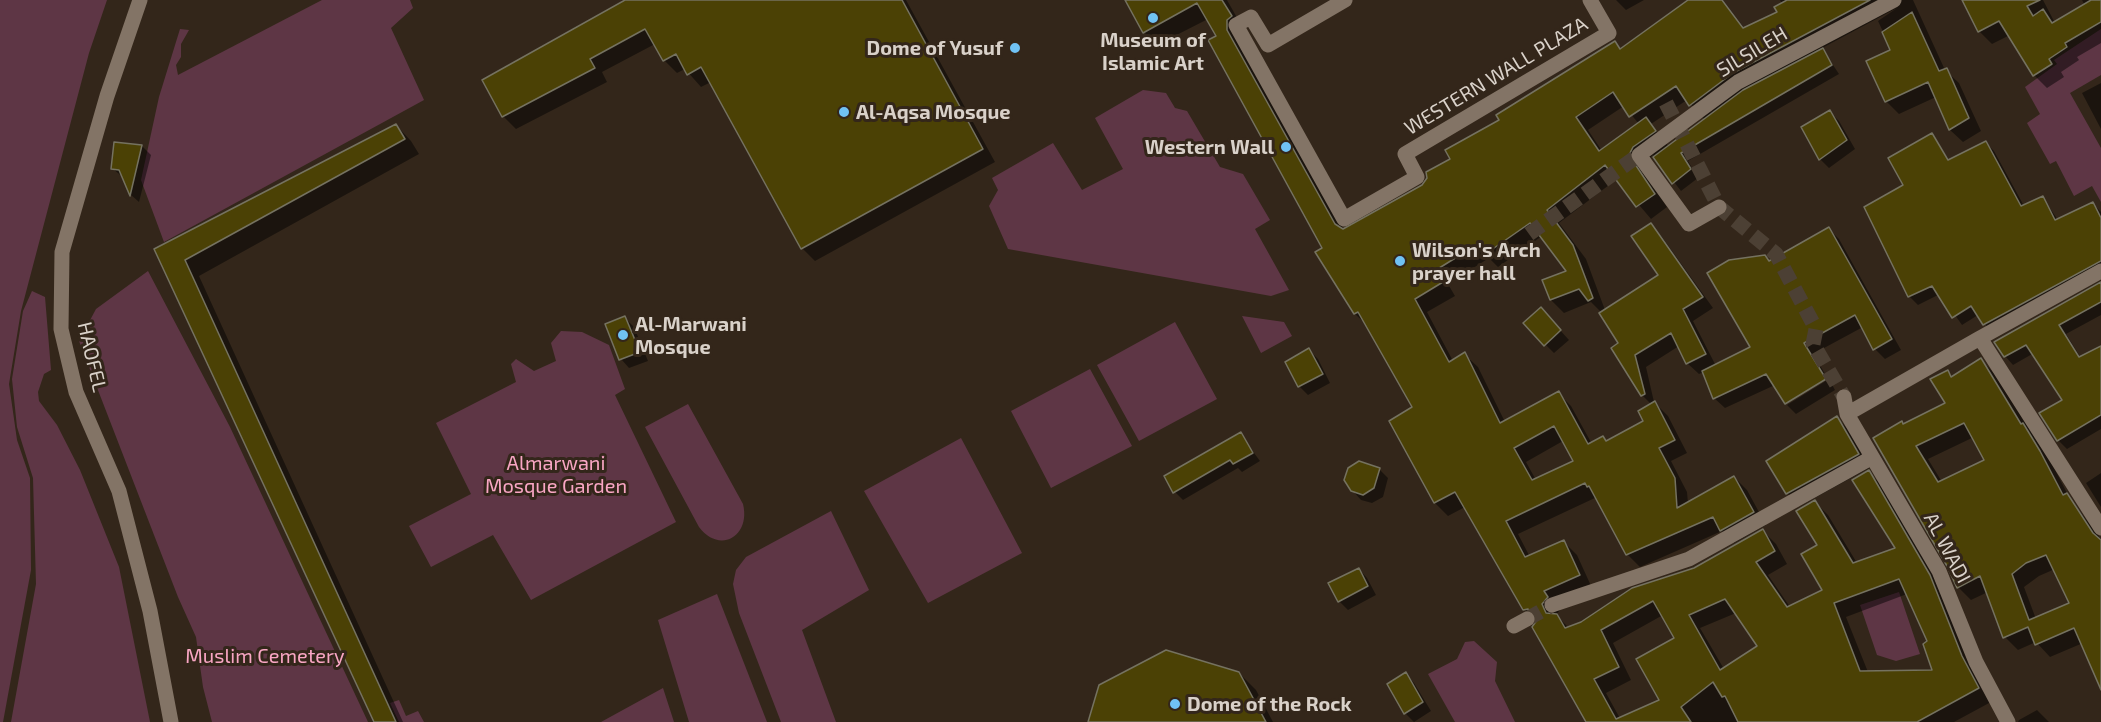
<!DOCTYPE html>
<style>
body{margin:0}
canvas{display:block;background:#33261a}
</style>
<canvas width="2101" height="722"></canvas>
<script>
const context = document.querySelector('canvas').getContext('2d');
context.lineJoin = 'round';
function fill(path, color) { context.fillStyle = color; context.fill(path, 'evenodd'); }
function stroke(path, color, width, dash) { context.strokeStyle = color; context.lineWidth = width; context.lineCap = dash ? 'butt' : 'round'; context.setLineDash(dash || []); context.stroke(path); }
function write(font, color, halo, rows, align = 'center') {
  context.font = font + ' "Exo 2",sans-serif'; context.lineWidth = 6; context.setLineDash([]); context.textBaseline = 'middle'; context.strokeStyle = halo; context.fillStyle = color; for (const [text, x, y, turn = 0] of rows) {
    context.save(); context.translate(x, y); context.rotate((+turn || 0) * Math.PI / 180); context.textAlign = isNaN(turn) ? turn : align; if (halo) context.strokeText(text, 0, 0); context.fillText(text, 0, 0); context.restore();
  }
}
const green = new Path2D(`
 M0,0H107L89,53L21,311L9,384L17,440L30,478L31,570L3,722H0Z
 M322,0H410L413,8L391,28L424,100L164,242L141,180L159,97L180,29L189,30L181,44V57L176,65L178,75Z
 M2101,29V75L2070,93L2101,148V202L2092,186L2074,196L2056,161L2050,164L2027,123L2040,114L2025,87L2057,64L2054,60Z
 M1143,90L1166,93L1175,108L1187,111L1220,167L1243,174L1270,220L1255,229L1289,290L1271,296L1008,249L989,206L998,190L992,178L1053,143L1082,190L1123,169L1095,118Z
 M148,271L230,427L368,722H212L203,687L196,637L178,597L79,341L96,309Z
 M32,291L45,297L51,370L44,374L38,392L39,401L57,425L80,470L119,567L150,722H11L36,584L33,478L17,427L12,379L23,311Z
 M1242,316L1284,322L1292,336L1261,353Z
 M1175,322L1217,399L1139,441L1097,365Z
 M561,331L582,332L609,345L625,389L615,395L676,522L531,600L493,535L431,567L409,526L471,494L436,423L516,382L511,364L516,359L534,371L556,361L551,343Z
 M1090,369L1132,446L1051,488L1011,411Z
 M688,404L743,504C751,537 719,554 699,527L645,427Z
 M961,438L1022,553L928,603L864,491Z
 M831,511L869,590L802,630L836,722H781L739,613L733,584L736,570L746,557Z
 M1899,592L1920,654L1896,661L1877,655L1860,605Z
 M717,594L767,722H689L658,620Z
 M1474,641L1497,662L1495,681L1515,722H1455L1428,674L1457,659L1465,642Z
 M663,688L674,722H601Z
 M399,700L406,716L418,711L424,722H399L390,703Z`);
const shadow = new Path2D(`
 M628,0H906L995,162L815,261L802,248L711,82L701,87L685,69L677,73L664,60L655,44L602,72L607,82L516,129L503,116Z
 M1127,0H1227L1244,30L1240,44L1344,230L1423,187L1501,120L1615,43L1621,49L1691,0H1723L1745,29L1779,13L1782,4L1780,0H1913L1945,70L1959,83L1981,131L1963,142L1950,130L1936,97L1899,114L1886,101L1892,51L1878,21L1897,8L1738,93L1823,50L1839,74L1688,161L1698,178L1681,191L1653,155L1646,161L1642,171L1667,207L1651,219L1617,179L1559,223L1586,259L1605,310L1660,276L1651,225L1662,237L1713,308L1693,321L1716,366L1752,347L1765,256L1770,262L1829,229L1839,239L1901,350L1885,359L1875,349L1863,327L1813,354L1827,377L1786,404L1775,385L1725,408L1714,398L1704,372L1699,374L1687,363L1679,346L1646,367L1654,402L1668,416L1687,453L1671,461L1687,492L1688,503L1734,477L1747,490L1766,525L1734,543L1722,531L1640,567L1627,554L1597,497L1518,534L1530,557L1564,542L1577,555L1592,588L1556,604L1560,610L1556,615L1569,628L1694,569L1763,531L1776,544L1787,564L1768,575L1790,607L1824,590L1815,502L1828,515L1857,563L1898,549L1868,472L1882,485L1943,590L1991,702L1954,722H1643L1661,701L1677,638L1663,615L1613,643L1631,680L1606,693L1622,722H1587L1537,622L1524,609L1465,507L1448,516L1435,503L1391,422L1414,408L1368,326L1355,314L1317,252L1324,248L1208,19L1157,45L1144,32ZM1687,100L1705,120L1669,147L1651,124ZM1624,106L1639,124L1602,151L1588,130ZM1542,236L1568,272L1551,300L1564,313L1591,302L1602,313L1620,344L1642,395L1652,405L1645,421L1607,442L1603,438L1592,444L1571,406L1558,393L1505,422L1478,367L1464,354L1453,361L1427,312L1455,296L1448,284L1489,258L1498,267ZM1563,441L1575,462L1536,480L1526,462ZM1907,594L1929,641L1934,672H1868L1846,617ZM1736,613L1759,646L1724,669L1700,628Z
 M1616,0H1644L1626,10Z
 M1963,0H2043L2055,23L2085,6L2082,0H2101V43L2077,57L2079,60L2061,72L2064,77L2047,88L2034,75L2010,35L1992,44L1979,31Z
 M2101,83V129L2082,93Z
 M1830,112L1839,121L1855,149L1829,168L1820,159Z
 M396,125L411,141L419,154L199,276L403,722H376L156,249Z
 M1932,135L1950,161L1986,143L1994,151L2024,206L2043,198L2058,220L2093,204L2101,212V273L1992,333L1978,315L1962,325L1940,294L1918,305L1909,296L1866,208L1905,186Z
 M115,144L142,146L151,155L139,202L131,195L124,178L113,169Z
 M2101,284V315L2066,334L2081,358L2101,348V429L2067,449L2058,440L2064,400L2034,353L2013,365L2005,356Z
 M625,318L634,327L648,361L629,368L621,359Z
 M1549,318L1569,340L1554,353L1545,344Z
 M1309,350L1318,359L1330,383L1308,395L1299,386Z
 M1981,360L1994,373L2053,466L2069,497L2101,539V672L2083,643L2050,657L2036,642L2018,650L2005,637L1988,592L1971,600L1958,587L1903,425L1947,403V372L1953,377ZM1974,437L1986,460L1942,482L1928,459ZM2055,569L2071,604L2036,619L2024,587L2039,576Z
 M1829,379L1835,390L1796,414L1787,405Z
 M1837,418L1850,431L1871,467L1800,506L1787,493Z
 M1240,434L1260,461L1242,472L1238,468L1183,500L1175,492Z
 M1379,469L1388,478L1383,497L1372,503L1361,500L1352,490Z
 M2101,473V507L2086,483Z
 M1359,569L1367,578L1376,595L1348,610L1339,601Z
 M1239,673L1256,690L1273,722H1089Z
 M1406,674L1414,683L1431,711L1414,722L1405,713Z
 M2037,710L2049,722H2018L2019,720Z`);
const building = new Path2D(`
 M625,0H902L983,149L801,249L701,67L687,75L676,54L663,61L645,29L590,59L595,68L502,117L482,80Z
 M1125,0H1222L1232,16L1227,20V30L1335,224L1343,229L1422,185L1427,178L1426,172L1450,159L1445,150L1499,120L1496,115L1615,41L1620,49L1688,0H1722L1743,28L1777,12L1774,7L1787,0H1870L1733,73L1689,106L1676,86L1629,117L1613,92L1576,117L1599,151L1646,117L1656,131L1633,147L1629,155L1655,194L1636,207L1605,165L1547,210L1573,245L1593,298L1588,301L1579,289L1550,300L1542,280L1566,271L1530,223L1484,255L1478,244L1436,270L1443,282L1415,299L1449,362L1465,352L1500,423L1559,391L1588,444L1603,436L1606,441L1643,421L1638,411L1655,401L1675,440L1659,448L1675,478L1677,508L1734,476L1754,512L1720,531L1713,517L1626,555L1589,486L1587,487L1585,483L1506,521L1525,557L1564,540L1580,575L1544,591L1548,597L1542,604L1546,613L1557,614L1565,628L1581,622L1632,588L1694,568L1763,529L1775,551L1756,562L1787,607L1822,590L1801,554L1817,545L1796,511L1815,500L1853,563L1895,548L1852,480L1869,470L1930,575L1962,656L1979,688L1917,722H1738L1725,696L1722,697L1713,682L1681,707L1691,722H1586L1532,627L1537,620L1535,614L1528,609L1523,610L1455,492L1434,503L1389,421L1412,407L1358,312L1354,314L1315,252L1322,248L1208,40L1216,36L1197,3L1143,33ZM1554,426L1573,461L1532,480L1514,448ZM1899,579L1927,641L1923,644L1932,670L1860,671L1834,603ZM1725,599L1757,646L1720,670L1689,615ZM1653,601L1674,638L1636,659L1659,700L1616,719L1594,679L1619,667L1601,630Z
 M1962,0H2040L2027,6L2033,16L2043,9L2052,23L2091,0H2101V22L2065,43L2067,47L2049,59L2052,64L2033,76L1999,21L1978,32Z
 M1912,12L1939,71L1947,68L1969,118L1949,130L1928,82L1885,102L1866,61L1890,50L1882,32Z
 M1823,48L1832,65L1681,153L1691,169L1672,184L1653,157L1743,90Z
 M1830,110L1847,140L1819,160L1801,127Z
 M396,124L405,139L185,260L396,722H374L154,249Z
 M1932,133L1948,160L1986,141L2021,206L2043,196L2055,220L2093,202L2101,218V261L1983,325L1971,306L1952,318L1932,286L1908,297L1864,207L1903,185L1888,158Z
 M114,142L142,145L130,196L119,170L111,169Z
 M1651,223L1703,297L1683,309L1706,354L1686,364L1671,333L1635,355L1645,394L1641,396L1611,348L1618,343L1599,313L1658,275L1631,236Z
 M1829,227L1892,339L1873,350L1855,315L1804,343L1826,379L1785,404L1766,374L1713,399L1702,371L1750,347L1707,273L1729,260L1765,255L1769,261Z
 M2101,282V302L2059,325L2079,357L2101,346V415L2057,441L2039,413L2062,400L2026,345L2004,357L1994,342Z
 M1541,307L1561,330L1544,346L1523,323Z
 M625,316L640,352L619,360L605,324Z
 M1309,348L1323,374L1298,387L1285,362Z
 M1981,358L2021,424L2023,423L2040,451L2063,495L2067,493L2093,533L2101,540V690L2074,628L2035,645L2028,627L2003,638L1980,576L1957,588L1947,566L1873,438L1902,421L1903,424L1945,403L1930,379L1948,370L1951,377ZM1964,423L1984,460L1938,482L1916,446ZM2046,555L2069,603L2029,620L2012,574L2026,563Z
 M1837,416L1859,454L1786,494L1766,461Z
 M1241,432L1253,453L1233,464L1230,460L1173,493L1164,476Z
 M1359,461L1380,468L1374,488L1363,495L1351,491L1344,480L1348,468Z
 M1359,568L1368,586L1338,602L1328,583Z
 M1166,650L1239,672L1266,722H1088L1099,685Z
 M1406,672L1423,702L1404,714L1387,684Z`);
const streetTunnel = new Path2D(`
 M1666,103L1719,207L1776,254L1816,329L1813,344L1844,397
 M1529,234L1639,155
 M1527,619L1552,605`);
const street = new Path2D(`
 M1345,0L1268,45L1251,17L1236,25L1344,219L1417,177L1405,154L1609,33L1590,0
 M1719,207L1689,224L1639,155L1738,82L1894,0
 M1980,338L2101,271
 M1844,397L1847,414L1939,571L1976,662L2008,722
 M1847,414L1980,338L2101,528
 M1552,605L1689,559L1871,458
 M1514,626L1527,619`);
const secondary = new Path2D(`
 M140,0L107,96L62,252L61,329L76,392L119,491L150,611L171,722`);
const markers = [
 [1153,18,6,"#70c2f4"],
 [1015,48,6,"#70c2f4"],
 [844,112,6,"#70c2f4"],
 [1286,147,6,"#70c2f4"],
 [1400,261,6,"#70c2f4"],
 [623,335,6,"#70c2f4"],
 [1175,704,6,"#70c2f4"]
];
const poiNames = [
 ["Museum of",1153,40,"center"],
 ["Islamic Art",1153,63,"center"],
 ["Dome of Yusuf",1003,48,"right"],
 ["Al-Aqsa Mosque",856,112],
 ["Western Wall",1274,147,"right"],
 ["Wilson's Arch",1412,250],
 ["prayer hall",1412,273],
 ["Al-Marwani",635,324],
 ["Mosque",635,347],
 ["Dome of the Rock",1187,704]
];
const streetNames = [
 ["SILSILEH",1752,52,-31],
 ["WESTERN WALL PLAZA",1496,76,-31],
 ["HAOFEL",92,357,77],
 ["AL WADI",1947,548,62]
];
const parkNames = [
 ["Almarwani",556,463],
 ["Mosque Garden",556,486],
 ["Muslim Cemetery",265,656]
];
fill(green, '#5e3645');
fill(shadow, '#0007');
fill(building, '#4b4105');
stroke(building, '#757260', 1.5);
stroke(streetTunnel, '#4c4034', 15, [15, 8]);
stroke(street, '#837466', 15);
stroke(secondary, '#837466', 15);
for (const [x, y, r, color] of markers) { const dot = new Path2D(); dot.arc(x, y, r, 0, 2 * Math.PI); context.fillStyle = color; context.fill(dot); stroke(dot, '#33261a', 2); }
write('bold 20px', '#d9d1c9', '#33261a', poiNames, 'left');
write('20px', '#d9d1c9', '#33261a', streetNames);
write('20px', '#f9a6c4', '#33261a', parkNames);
</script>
